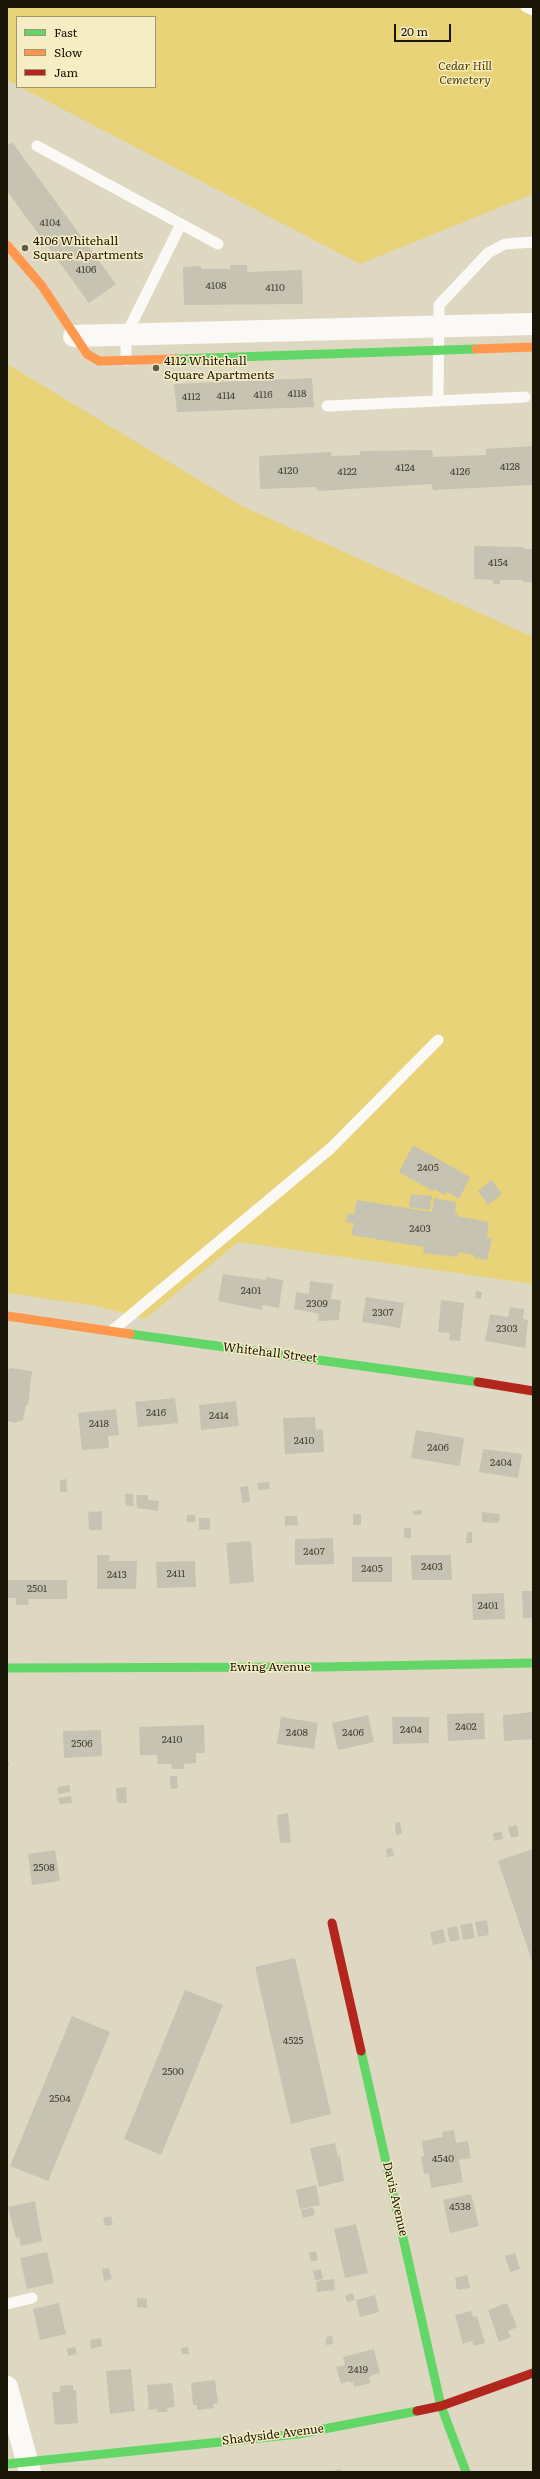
<!DOCTYPE html>
<style>
body{margin:0}
#map{position:relative;width:540px;height:2479px;overflow:hidden;background:#ded8c2;font-family:Literata,serif}
canvas{display:block}
.frame{position:absolute;inset:0;border:8px solid #1a1607;pointer-events:none}
.legend{position:absolute;left:16px;top:16px;width:140px;height:72px;box-sizing:border-box;background:#f7edc4;border:1px solid #9f9778;margin:0;padding:5px 7px;list-style:none;font-size:12px;color:#1a1607}
.legend li{display:flex;align-items:center;gap:8px;height:20px}
.legend b{width:20px;border:1px solid #9f9778}
.scale{position:absolute;left:394px;top:24px;width:57px;height:18px;box-sizing:border-box;border:2px solid #1a1607;border-top:0;padding-left:5px;font-size:12px;line-height:14px;white-space:nowrap;color:#1a1607;-webkit-text-stroke:3px #f7edc4;paint-order:stroke}
</style>
<div id="map">
<canvas width="540" height="2479"></canvas>
<div class="frame"></div>
<ul class="legend">
<li><b style="height:5px;background:#63d668"></b>Fast</li>
<li><b style="height:5px;background:#ff974d"></b>Slow</li>
<li><b style="height:5px;background:#b3261e"></b>Jam</li>
</ul>
<div class="scale">20 m</div>
</div>
<script>
const context = document.querySelector('canvas').getContext('2d');
context.lineJoin = 'round';
function fill(path, color) { context.fillStyle = color; context.fill(path, 'evenodd'); }
function stroke(path, color, width, dash) { context.strokeStyle = color; context.lineWidth = width; context.lineCap = dash ? 'butt' : 'round'; context.setLineDash(dash || []); context.stroke(path); }
function write(font, color, halo, rows, align = 'center') {
  context.font = font + ' Literata,serif'; context.lineWidth = 3; context.setLineDash([]); context.textBaseline = 'middle'; context.strokeStyle = halo; context.fillStyle = color; for (const [text, x, y, turn = 0] of rows) {
    context.save(); context.translate(x, y); context.rotate((+turn || 0) * Math.PI / 180); context.textAlign = isNaN(turn) ? turn : align; if (halo) context.strokeText(text, 0, 0); context.fillText(text, 0, 0); context.restore();
  }
}
const green = new Path2D(`
 M7,7H533V194L360,264L20,87H155V17H17V85L7,80Z
 M7,364L242,506L533,637V1284L238,1242L145,1319L96,1306L7,1293Z`);
const building = new Path2D(`
 M12,142L116,284L89,303L7,191V145Z
 M230,265H247V272L302,270L303,304L184,305L183,267L201,266V269H230Z
 M312,378L314,407L177,412L174,384Z
 M533,446V485L433,490L432,484L317,491L316,487L260,489L259,456L331,452V456L360,455V451L432,450L433,457L486,455V449Z
 M474,546L524,547V549H533V582H523V580H500V584H493V580L474,579Z
 M413,1145L470,1177L459,1199L447,1192L445,1195L434,1189L433,1191L399,1172Z
 M492,1180L502,1194L488,1205L478,1191Z
 M411,1194L432,1196L430,1210L409,1207Z
 M434,1198L456,1202L455,1212L458,1213L457,1216L489,1222L487,1237L492,1238L487,1260L474,1258V1255L459,1252L458,1257L423,1253L424,1247L351,1235L354,1223L346,1222L348,1213L354,1214L357,1200L432,1212Z
 M223,1274L266,1280V1277L283,1280L279,1308L262,1305V1310L218,1301Z
 M310,1281L333,1284L331,1299L341,1300L339,1320L318,1321L319,1314L294,1309L296,1292L309,1294Z
 M476,1291L482,1292L481,1299L475,1298Z
 M366,1297L404,1303L400,1328L362,1322Z
 M441,1300L464,1303L460,1341L449,1340L450,1333L438,1332Z
 M510,1307L524,1309L523,1319L528,1320L525,1348L485,1341L490,1314L508,1317Z
 M9,1368L32,1371L28,1405H26L23,1420L15,1423L7,1421V1374Z
 M175,1398L178,1423L138,1427L135,1402Z
 M236,1401L239,1426L201,1430L199,1405Z
 M116,1409L119,1435L108,1436L109,1448L82,1450L78,1413Z
 M315,1417L316,1430L323,1429L324,1452L285,1454L283,1418Z
 M416,1430L464,1438L460,1466L411,1458Z
 M483,1449L522,1454L518,1478L479,1472Z
 M66,1479L67,1492H60V1480Z
 M269,1482L270,1489L258,1490L257,1483Z
 M248,1486L250,1502L242,1503L240,1487Z
 M125,1494H133L134,1506H126Z
 M136,1495H148V1500L159,1501L158,1511L137,1508Z
 M422,1510V1514L414,1515L413,1511Z
 M102,1511V1530H89L88,1512Z
 M482,1512L500,1514L499,1523L482,1522Z
 M353,1514H361V1525H353Z
 M187,1515H195V1522H187Z
 M285,1516H297L298,1525L285,1526Z
 M199,1518H210V1529L199,1530Z
 M404,1528H411V1538H404Z
 M467,1532H472V1543H466Z
 M333,1538L334,1564L295,1565V1539Z
 M251,1541L254,1582L230,1584L226,1543Z
 M97,1555H110L109,1561H137L136,1589H97Z
 M411,1555H451L452,1580H412Z
 M352,1557H392V1582H352Z
 M195,1561L196,1587L157,1588L156,1562Z
 M7,1580H67V1599H28L29,1605H16V1598H7Z
 M522,1591H533V1618H523Z
 M504,1593L505,1619L473,1620L472,1594Z
 M533,1712V1739L504,1741L503,1715Z
 M484,1713L485,1739L448,1741L447,1714Z
 M368,1715L374,1742L338,1750L332,1723Z
 M281,1717L318,1723L314,1749L277,1744Z
 M392,1717H429V1743L393,1744Z
 M204,1725L205,1753H196V1763L184,1764V1769H172L171,1764H158L157,1755H140L139,1727Z
 M101,1730L102,1756L64,1758L63,1731Z
 M7,1756L9,1766H7Z
 M170,1776H177L178,1788L171,1789Z
 M70,1785V1792L58,1794L57,1787Z
 M126,1787L127,1803H117L116,1788Z
 M71,1796L72,1803L60,1804L58,1798Z
 M288,1813L291,1842L280,1843L277,1815Z
 M400,1822L402,1834L396,1835L395,1823Z
 M517,1825L519,1836L511,1838L508,1827Z
 M502,1832L503,1839L494,1841L493,1833Z
 M392,1848L394,1856L387,1857L386,1849Z
 M533,1849V1964L498,1861Z
 M55,1850L60,1881L32,1885L28,1854Z
 M487,1920L489,1935L478,1937L475,1922Z
 M472,1923L475,1938L463,1940L460,1925Z
 M457,1926L460,1940L450,1942L447,1928Z
 M443,1929L446,1942L433,1945L430,1932Z
 M295,1958L331,2114L291,2124L255,1967Z
 M185,1990L223,2005L161,2155L124,2139Z
 M72,2016L110,2032L48,2181L10,2166Z
 M454,2130L456,2143L468,2141L471,2158L459,2160L463,2182L431,2188L429,2173L424,2174L421,2157L424,2156L422,2141L443,2137L442,2132Z
 M335,2143L338,2157L340,2156L344,2181L319,2187L310,2148Z
 M316,2185L320,2205L300,2209L296,2190Z
 M471,2194L479,2226L450,2233L443,2200Z
 M35,2201L42,2241L21,2246L19,2237L16,2238L8,2207Z
 M313,2207L315,2215L303,2218L301,2210Z
 M111,2216L113,2225L105,2226L103,2218Z
 M356,2224L368,2273L345,2278L334,2229Z
 M316,2251L318,2260L311,2262L309,2253Z
 M47,2252L54,2283L27,2289L20,2258Z
 M515,2253L520,2269L510,2272L505,2256Z
 M109,2268L112,2279L104,2281L102,2269Z
 M321,2269L323,2279L315,2280L313,2271Z
 M467,2275L470,2288L457,2290L455,2278Z
 M334,2279L335,2290L317,2292L316,2281Z
 M353,2293L355,2300L347,2302L345,2296Z
 M375,2295L379,2312L360,2317L356,2300Z
 M137,2298L147,2299V2308L137,2307Z
 M59,2303L66,2334L40,2340L33,2309Z
 M507,2303L517,2327L508,2331L511,2337L499,2342L488,2310Z
 M471,2311L473,2317L477,2316L485,2343L474,2346L472,2341L463,2344L455,2315Z
 M332,2336L333,2344L326,2345V2337Z
 M101,2338L102,2346L91,2349L90,2340Z
 M75,2347L77,2354L68,2356L67,2349Z
 M188,2347L189,2354H182L181,2348Z
 M374,2349L380,2373L372,2375L369,2378L371,2383L354,2387L353,2382L349,2383V2381L341,2384L336,2367L345,2365L343,2357Z
 M131,2369L135,2411L110,2414L106,2371Z
 M215,2380L218,2403L213,2404L214,2408L197,2410V2405H193L191,2383Z
 M172,2383L175,2407L167,2408L168,2412H157V2409L149,2410L147,2385Z
 M73,2385V2390H76L78,2423L55,2425L52,2392H60V2386Z
 M340,2469L341,2472H331Z`);
const lane = new Path2D(`
 M526,7L533,10
 M37,146L218,244
 M126,360V335L181,224
 M438,401L439,305L488,253L505,244L533,242
 M327,406L525,397
 M113,1330L331,1148L438,1040
 M7,2304L32,2298`);
const street = new Path2D(`
 M74,336L533,324
 M7,2387L30,2472`);
const fast = new Path2D(`
 M176,359L476,349
 M130,1334L478,1382
 M7,1668L321,1667L533,1663
 M361,2051L441,2406L466,2472
 M7,2464L298,2434L417,2411`);
const slow = new Path2D(`
 M7,245L42,286L87,354L99,361L176,359
 M476,349L533,347
 M7,1316L130,1334`);
const jam = new Path2D(`
 M478,1382L533,1391
 M332,1923L361,2051
 M417,2411L441,2406L533,2373`);
const markers = [
 [25,248,4,"#5f5a48"],
 [156,368,4,"#5f5a48"]
];
const numberNames = [
 ["4104",50,223],
 ["4106",86,270],
 ["4108",216,286],
 ["4110",275,288],
 ["4118",297,394],
 ["4116",263,395],
 ["4114",226,396],
 ["4112",191,397],
 ["4128",510,467],
 ["4124",405,468],
 ["4120",288,471],
 ["4122",347,472],
 ["4126",460,472],
 ["4154",498,563],
 ["2405",428,1168],
 ["2403",420,1229],
 ["2401",251,1291],
 ["2309",317,1304],
 ["2307",383,1313],
 ["2303",507,1329],
 ["2416",156,1413],
 ["2414",219,1416],
 ["2418",99,1424],
 ["2410",304,1441],
 ["2406",438,1448],
 ["2404",501,1463],
 ["2407",314,1552],
 ["2403",432,1567],
 ["2405",372,1569],
 ["2411",176,1574],
 ["2413",117,1575],
 ["2501",37,1589],
 ["2401",488,1606],
 ["2402",466,1727],
 ["2404",411,1730],
 ["2408",297,1733],
 ["2406",353,1733],
 ["2410",172,1740],
 ["2506",82,1744],
 ["2508",44,1868],
 ["4525",293,2041],
 ["2500",173,2072],
 ["2504",60,2099],
 ["4540",443,2159],
 ["4538",460,2207],
 ["2419",358,2370]
];
const parkNames = [
 ["Cedar Hill",465,66],
 ["Cemetery",465,80]
];
const poiNames = [
 ["4106 Whitehall",33,241],
 ["Square Apartments",33,255],
 ["4112 Whitehall",164,361],
 ["Square Apartments",164,375]
];
const streetNames = [
 ["Whitehall Street",270,1353,7],
 ["Ewing Avenue",270,1667],
 ["Davis Avenue",395,2199,77],
 ["Shadyside Avenue",273,2435,-7]
];
fill(green, '#e8d378');
fill(building, '#c6c3b2');
stroke(lane, '#faf9f6', 11);
stroke(street, '#faf9f6', 22);
stroke(fast, '#63d668', 9);
stroke(slow, '#ff974d', 9);
stroke(jam, '#b3261e', 9);
for (const [x, y, r, color] of markers) { const dot = new Path2D(); dot.arc(x, y, r, 0, 2 * Math.PI); context.fillStyle = color; context.fill(dot); stroke(dot, '#f7edc4', 1.5); }
write('10px', '#464233', null, numberNames);
write('italic 12px', '#504200', '#f7edc4', parkNames);
write('12px', '#1a1607', '#f7edc4', poiNames, 'left');
write('12px', '#1a1607', '#f7edc4', streetNames);
</script>
